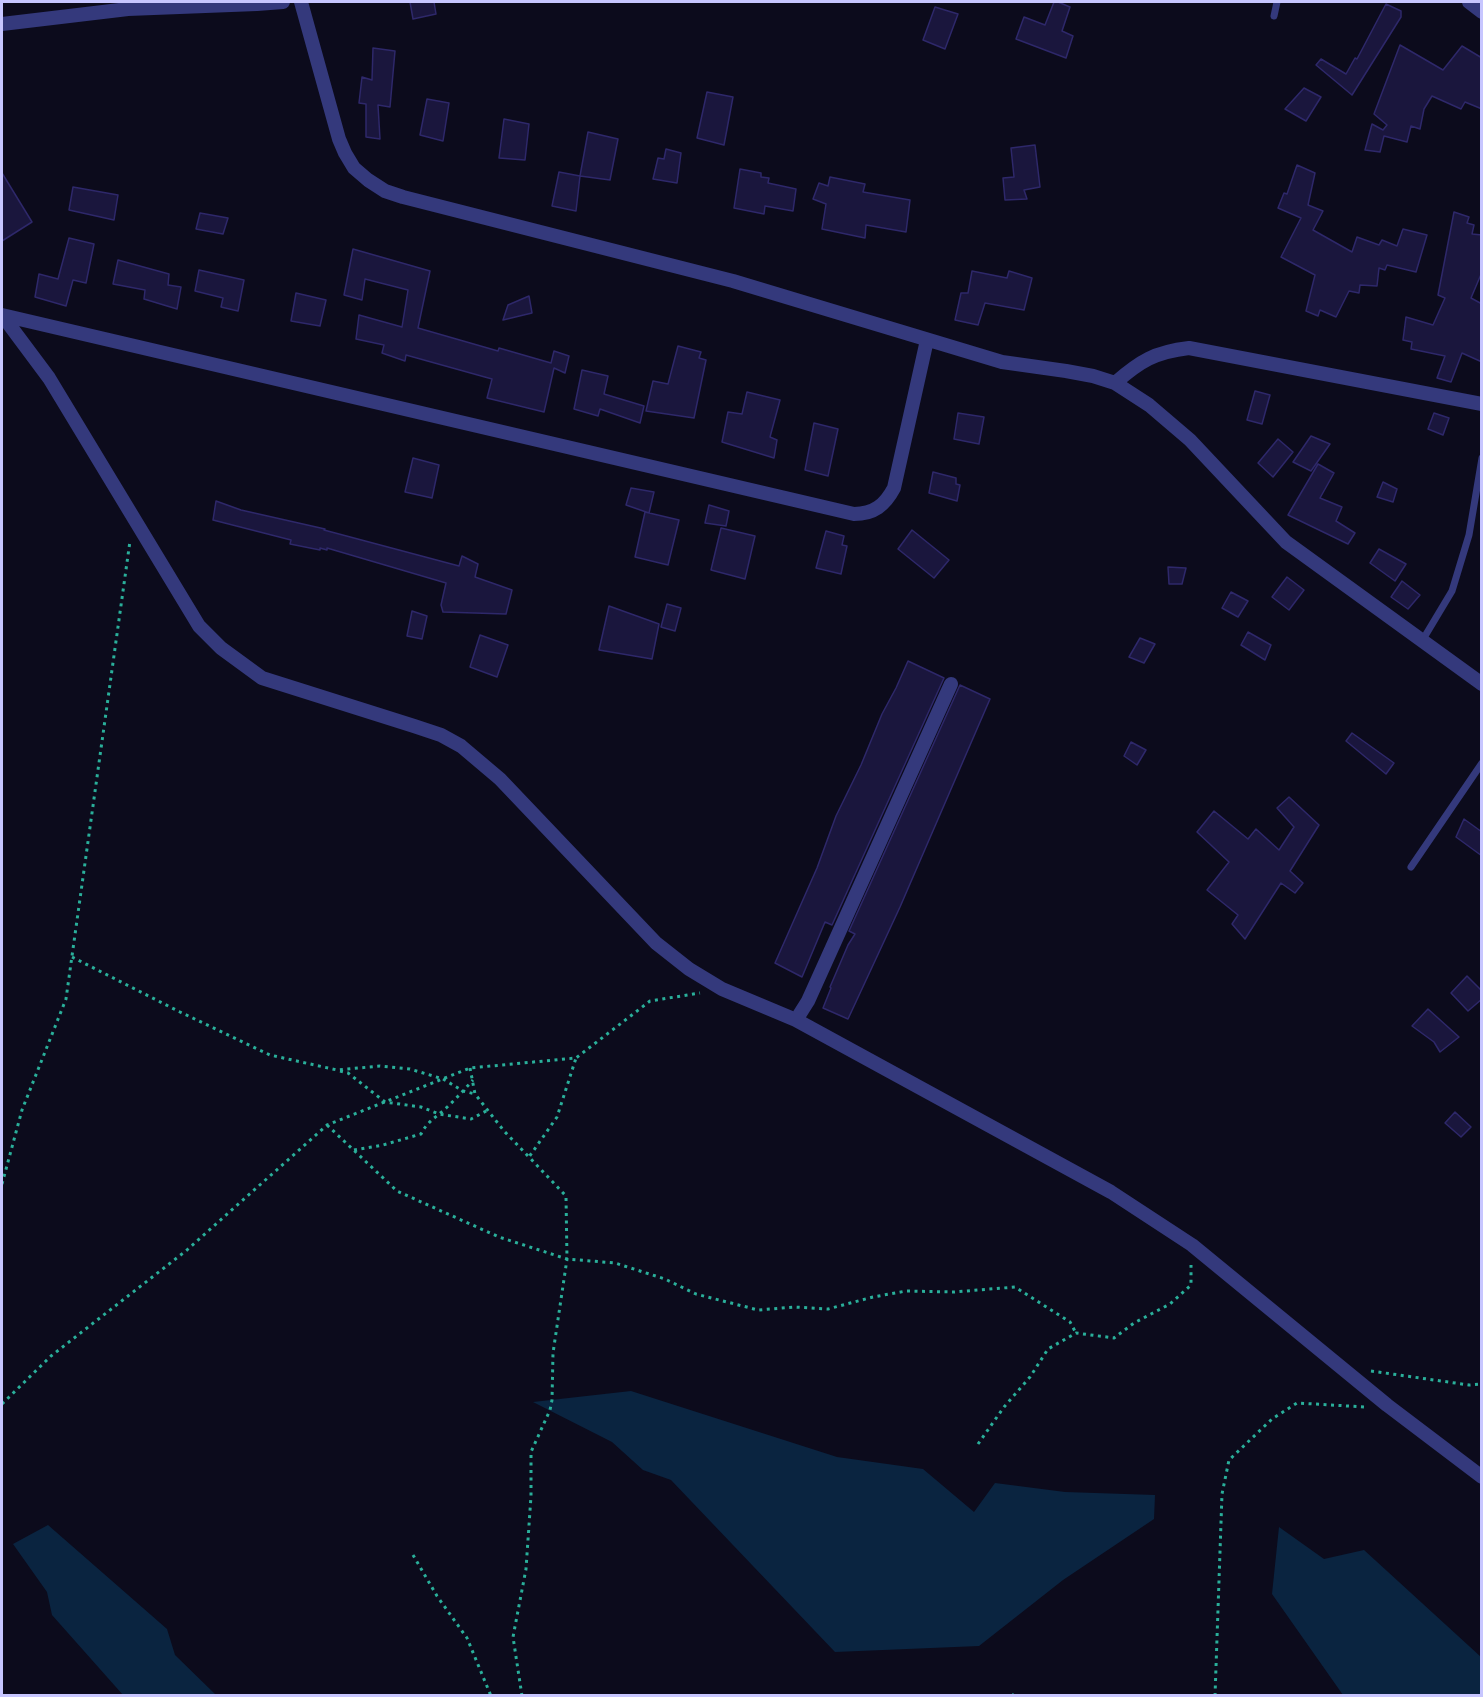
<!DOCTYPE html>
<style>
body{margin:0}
#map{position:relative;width:1483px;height:1697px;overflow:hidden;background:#0c0b1c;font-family:"IBM Plex Sans",sans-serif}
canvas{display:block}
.frame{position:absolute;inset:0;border:3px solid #c7c6ff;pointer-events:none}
</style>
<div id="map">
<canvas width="1483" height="1697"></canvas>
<div class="frame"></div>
</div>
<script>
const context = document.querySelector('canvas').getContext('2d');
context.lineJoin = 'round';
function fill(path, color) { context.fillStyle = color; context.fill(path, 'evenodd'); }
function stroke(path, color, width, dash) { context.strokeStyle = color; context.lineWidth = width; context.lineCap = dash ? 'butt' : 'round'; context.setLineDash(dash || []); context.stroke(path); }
const water = new Path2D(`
 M631,1391L837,1457L923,1469L974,1512L995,1483L1065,1492L1155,1495L1154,1519L1063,1580L979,1646L835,1652L671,1480L643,1470L612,1442L533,1402Z
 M48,1525L167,1629L175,1655L216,1695H123L52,1615L47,1592L13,1544Z
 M1279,1527L1324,1559L1364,1550L1481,1657V1695H1343L1272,1594Z`);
const building = new Path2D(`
 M410,2H434L436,14L413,19Z
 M1054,2H1058L1070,7L1062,31L1073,36L1066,58L1016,39L1024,17L1045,25Z
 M1386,4L1401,11V17L1352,95L1316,65L1321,59L1346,74L1355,58L1357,59Z
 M935,7L958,14L945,49L923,40Z
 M1400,45L1443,70L1462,46L1482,58V109L1465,102L1461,109L1432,96L1424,109L1420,129L1411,126L1407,142L1384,136L1380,152L1365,150L1372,124L1383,130L1387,125L1374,114Z
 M373,48L395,51L390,107L378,105L380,139L366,137V104L359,103L362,77L372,80Z
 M1304,88L1321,97L1306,121L1285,109Z
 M707,92L733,97L724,145L697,138Z
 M427,99L449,103L443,141L420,135Z
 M504,119L529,124L525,160L499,158Z
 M588,132L618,139L610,180L580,176Z
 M1035,145L1040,187L1024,190L1027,199L1005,200L1003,178L1014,177L1011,148Z
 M666,149L681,153L677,183L653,179L658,158L664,159Z
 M1297,165L1315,173L1308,205L1323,211L1313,230L1352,252L1357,237L1379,245L1382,240L1397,246L1403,229L1427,235L1416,272L1387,265L1385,270L1379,268L1377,286L1360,285L1359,293L1349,291L1336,317L1320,310L1318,316L1306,311L1315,275L1281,257L1301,218L1278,208L1284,193L1287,194Z
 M740,169L761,173V177L769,178L768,183L796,189L793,211L765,206L764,214L734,208Z
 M559,172L580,176L576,211L552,206Z
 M2,173L32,222L2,241Z
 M830,177L865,184L863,192L910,200L906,232L866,225L865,238L822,229L826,204L813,199L819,183L828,186Z
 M73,187L118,195L114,220L69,210Z
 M1454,212L1469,217L1467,223L1474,225L1472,234L1482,235V272L1471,298L1482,304V362L1462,353L1451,382L1437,378L1445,356L1411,349L1412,342L1403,340L1406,317L1433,325L1445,298L1438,295Z
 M200,213L228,218L223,234L196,229Z
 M69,238L94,244L86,283L73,280L66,306L35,297L39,274L58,279Z
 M353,249L430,271L418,328L498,351L499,348L551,363L554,351L569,356L565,373L554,368L544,412L487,398L492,379L406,355L405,361L382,353L384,345L356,339L359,315L402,327L408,290L365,279L362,300L344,295Z
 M118,260L169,274L168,285L181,287L177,309L144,299L145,290L113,284Z
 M199,270L244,280L238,311L221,307L223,298L195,291Z
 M972,271L1007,278L1009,271L1032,278L1024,310L985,303L978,325L955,320L961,293H968Z
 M296,293L326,300L320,326L291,321Z
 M529,296L532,313L503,320L508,305Z
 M678,346L701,352L699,358L706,360L694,418L646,411L653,381L668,384Z
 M582,370L608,376L604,394L644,406L640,423L600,409L598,416L574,409Z
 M1255,391L1270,395L1262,424L1247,420Z
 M747,392L780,400L770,437L777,440L774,458L722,442L728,412L742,414Z
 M958,413L984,417L979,444L954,439Z
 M1434,413L1449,418L1443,435L1428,429Z
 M814,423L838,429L828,476L805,470Z
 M1311,436L1330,444L1311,471L1293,462Z
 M1278,439L1293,452L1273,477L1258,463Z
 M413,458L439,465L432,498L405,492Z
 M1318,464L1334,473L1320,498L1342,507L1336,521L1355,533L1348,544L1288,515Z
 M933,472L956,478V484L960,485L957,501L929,493Z
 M1383,482L1397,489L1393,502L1377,497Z
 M631,488L654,492L649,513L626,505Z
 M216,501L241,510L325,529L324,530L459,566L462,556L478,564L475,577L512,590L506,614L443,612L441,605L446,583L327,548V550L320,548V550L290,544L291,540L213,520Z
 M709,505L729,511L726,526L705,523Z
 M645,512L679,520L668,565L635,557Z
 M721,528L755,536L745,579L711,570Z
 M912,530L949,560L934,578L898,549Z
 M826,531L844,536L842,545L847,546L841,574L816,568Z
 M1379,549L1406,564L1395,581L1370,563Z
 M1168,567L1186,568L1182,584H1169Z
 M1287,577L1304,590L1289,610L1272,597Z
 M1402,581L1420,595L1408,609L1391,597Z
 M1231,592L1248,601L1238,617L1222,608Z
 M667,604L681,608L675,631L661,627Z
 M609,606L659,624L652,659L599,650Z
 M412,611L427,616L422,639L407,636Z
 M1248,632L1271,645L1265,660L1241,645Z
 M480,635L508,645L497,677L470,667Z
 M1140,638L1155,644L1144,663L1129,657Z
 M908,661L944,678L832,925L825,922L802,977L775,963L817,868L836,816L861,765L882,714L896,688Z
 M960,685L990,699L900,907L848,1019L823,1008L831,988L830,987L848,945L855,934L849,931Z
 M1352,733L1394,763L1386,774L1346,741Z
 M1131,742L1146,750L1137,765L1124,756Z
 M1289,797L1319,825L1290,871L1303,883L1295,893L1281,883L1245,939L1232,924L1238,915L1207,890L1229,862L1197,832L1214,811L1248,839L1256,829L1279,850L1294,827L1277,808Z
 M1464,819L1482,832V856L1456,837Z
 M1467,976L1482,991V999L1468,1011L1451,993Z
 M1428,1009L1459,1037L1440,1052L1434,1042L1412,1026Z
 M1455,1112L1471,1127L1461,1137L1445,1123Z`);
const path = new Path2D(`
 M72,957L180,1012L270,1055L337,1070L380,1066L410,1069L443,1079L463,1091L475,1094
 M470,1068L475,1094L504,1131L529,1157
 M340,1071L348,1073L385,1102L421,1107L439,1114L471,1119L488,1110
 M327,1125L397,1191L499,1237L567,1259L615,1263L665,1279L696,1294L758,1310L794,1307L828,1309L873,1297L906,1291L954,1292L1015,1287L1070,1322L1076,1333
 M354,1150L383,1145L421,1134C427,1122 435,1118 445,1109C455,1100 464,1090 473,1080
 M2,1184L22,1110L66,999L130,541
 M1371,1371L1469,1385L1482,1384
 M2,1404L51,1356L187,1250L327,1125L470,1068L576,1058L650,1001L700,993
 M978,1444L1004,1407L1030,1377L1048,1349L1076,1333L1114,1338L1134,1323L1170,1304L1191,1285V1265
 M413,1555L437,1596L467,1638L491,1696
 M522,1696L513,1637L526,1569L531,1496V1452L550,1410L552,1400L553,1353L567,1259L566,1196L529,1157L557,1117L576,1058
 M1012,1696L1014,1694
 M1215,1696L1222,1494L1229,1460L1272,1419L1297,1403L1365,1407`);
const lane = new Path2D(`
 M1274,16L1277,2
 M1422,641L1452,591L1469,535L1482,458
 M1411,867L1482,763`);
const street = new Path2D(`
 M301,2L339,139L345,153L354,168L368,180L385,191L403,197L733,281L1002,362L1066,371L1093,376L1115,383L1149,405L1190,440L1286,542L1482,684
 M1469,2L1482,12
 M2,24L128,9L257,4L283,2
 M2,315L49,378L199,626L221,648L262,678L414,726L441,735L461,746L500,779L656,943L689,969L722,989L796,1020L1111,1192L1192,1245L1387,1405L1482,1477
 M2,315L854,514C874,514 885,505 894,488L927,340
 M1115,383C1140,361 1155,352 1189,348L1482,404
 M796,1020L808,1001L951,684`);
fill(water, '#0a2440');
fill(building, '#1a163d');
stroke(building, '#2e286a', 1.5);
stroke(path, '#2aaf9a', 3, [3, 4.5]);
stroke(lane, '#34397c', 7);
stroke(street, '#34397c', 14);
</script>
